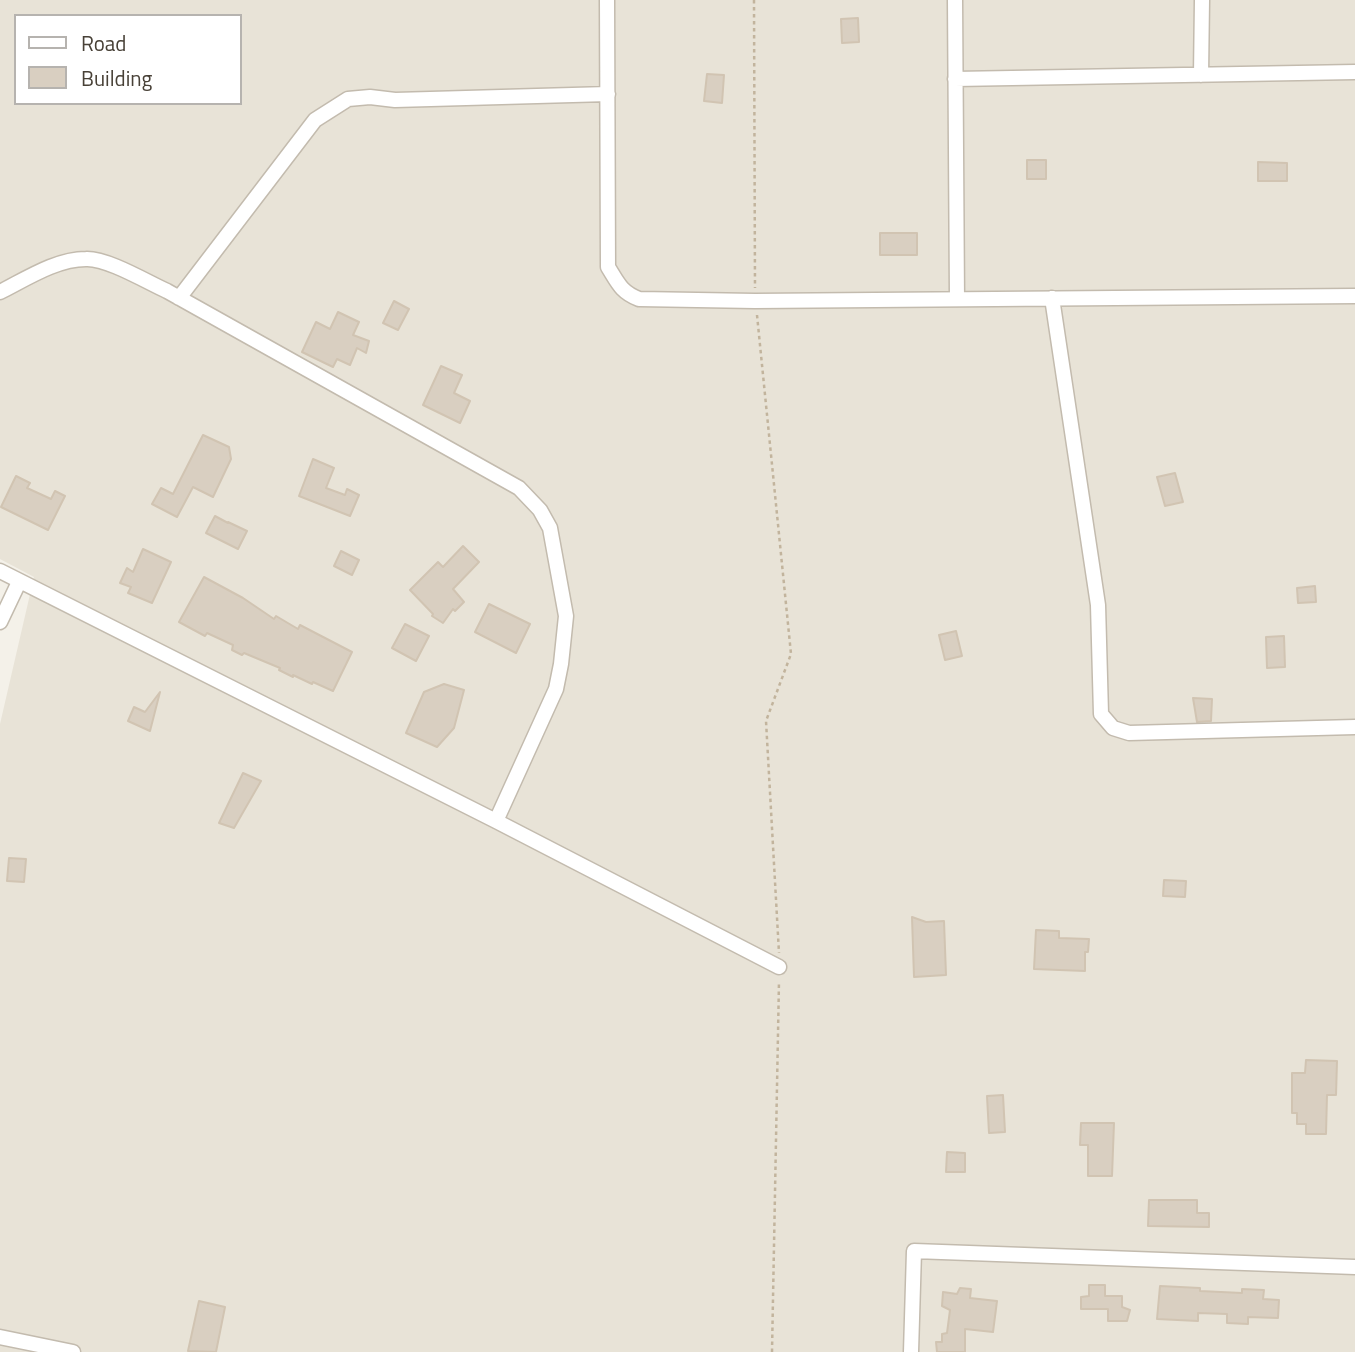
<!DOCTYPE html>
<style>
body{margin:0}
#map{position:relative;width:1355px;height:1352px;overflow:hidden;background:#f4f1e9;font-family:"Titillium Web",sans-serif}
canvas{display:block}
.legend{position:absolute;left:14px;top:14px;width:228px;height:91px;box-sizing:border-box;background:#fff;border:2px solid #b6b3af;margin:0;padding:9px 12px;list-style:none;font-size:21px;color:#484137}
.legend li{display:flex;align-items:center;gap:14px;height:35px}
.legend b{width:35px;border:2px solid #b6b3af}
</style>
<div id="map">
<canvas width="1355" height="1352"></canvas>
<ul class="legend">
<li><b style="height:9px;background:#fff"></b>Road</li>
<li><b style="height:19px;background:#d9cfc1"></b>Building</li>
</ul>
</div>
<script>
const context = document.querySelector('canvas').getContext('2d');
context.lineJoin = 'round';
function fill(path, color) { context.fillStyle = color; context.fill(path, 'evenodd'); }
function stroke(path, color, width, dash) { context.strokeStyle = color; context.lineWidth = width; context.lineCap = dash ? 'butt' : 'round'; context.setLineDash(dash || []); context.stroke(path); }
const residential = new Path2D(`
 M0,0H1355V1352H0V724L34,577L0,559ZM16,16H240V103H16Z`);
const building = new Path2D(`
 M858,18L859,42L842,43L841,19Z
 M707,74L724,75L722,103L704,101Z
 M1027,160H1046V179H1027Z
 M1258,162L1287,163V181H1258Z
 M880,233H917V255H880Z
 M394,301L409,309L398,330L383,323Z
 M338,312L359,322L353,335L369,341L366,353L357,348L350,365L337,359L333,367L302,352L316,322L330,329Z
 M441,366L462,375L454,393L470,401L460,423L423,405Z
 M203,435L229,447L231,459L213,497L193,487L177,517L152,504L161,488L173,494Z
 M313,459L334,468L326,488L345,495L347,489L359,495L350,516L299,496Z
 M1175,473L1183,502L1165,506L1157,477Z
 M16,476L30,483L27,488L51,499L55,491L65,496L48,530L1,507Z
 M215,516L228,523V522L247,531L238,549L206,533Z
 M463,546L479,562L453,589L464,602L455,611L453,609L443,623L432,616L433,614L410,590L438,562L443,567Z
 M143,549L171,562L152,603L128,593L131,587L120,583L127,568L133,572Z
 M341,551L359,560L352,575L334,566Z
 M204,577L243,598L274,619L276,616L298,629L300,625L352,652L333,691L313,682L312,684L293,675V677L279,670L280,668L244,653L242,655L232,650L233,645L207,633L205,636L179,622Z
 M1315,586L1316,602L1298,603L1297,588Z
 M489,604L530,624L516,653L475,632Z
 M405,624L429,636L416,661L392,648Z
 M956,631L962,656L945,660L939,635Z
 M1284,636L1285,667L1267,668L1266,637Z
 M444,684L464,690L454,728L437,747L406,733L424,692Z
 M160,692L150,731L128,721L134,707L145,712Z
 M1193,698L1212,699L1211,721L1197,722Z
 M243,773L261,781L234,828L219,823Z
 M9,858L26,859L24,882L7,881Z
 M1164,880L1186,881L1185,897L1163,896Z
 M912,917L926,922L944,921L946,975L914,977Z
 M1036,930L1059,931V938L1089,939L1088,952H1085V971L1034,969Z
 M1306,1060L1337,1061L1336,1095H1327L1326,1134H1306V1124H1297V1113H1292V1073H1305Z
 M1003,1095L1005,1132L989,1133L987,1096Z
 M1081,1123H1114L1112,1176H1088V1145H1080Z
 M947,1152L965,1153V1172H946Z
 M1149,1200H1197V1213H1209V1227L1148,1226Z
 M1089,1285H1105V1296H1122V1307L1130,1310L1127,1321H1108V1309H1081V1297L1089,1296Z
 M1160,1286L1200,1288V1291L1242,1293V1289L1264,1290L1263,1299L1279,1300L1278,1318L1248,1317V1324L1227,1323V1314L1198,1313V1321L1157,1319Z
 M960,1288L971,1289L970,1298L997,1301L993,1332L965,1329V1352H937L936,1342H942V1334L947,1333L950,1310L942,1306L943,1292L957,1294Z
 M199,1301L225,1307L216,1352L188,1351Z`);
const path = new Path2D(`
 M754,0L755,288
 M757,315L791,654L766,721L779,953
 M772,1352L779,981`);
const minor = new Path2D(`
 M607,0L608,267C618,283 621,292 639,299L755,301L1355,296
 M955,0L957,299
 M1201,75L1202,0
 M955,79L1355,72
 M0,292C26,279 56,259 86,259C107,258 147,282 167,291L519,488L540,510L550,528L566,616L561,664L556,689L496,821
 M179,298L315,120L348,99L370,97L395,100L608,94
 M1052,298L1098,605L1101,714L1113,728L1129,733L1355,727
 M0,571L496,821L779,967
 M0,622L19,582
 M0,1337L73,1352
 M911,1352L914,1251L1355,1267`);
fill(residential, '#e8e3d7');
fill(building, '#d9cfc1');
stroke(building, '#d1c4b2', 2);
stroke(minor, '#c3bbae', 17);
stroke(path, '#c2b49d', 2.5, [3.5, 3.5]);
stroke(minor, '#fff', 14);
</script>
